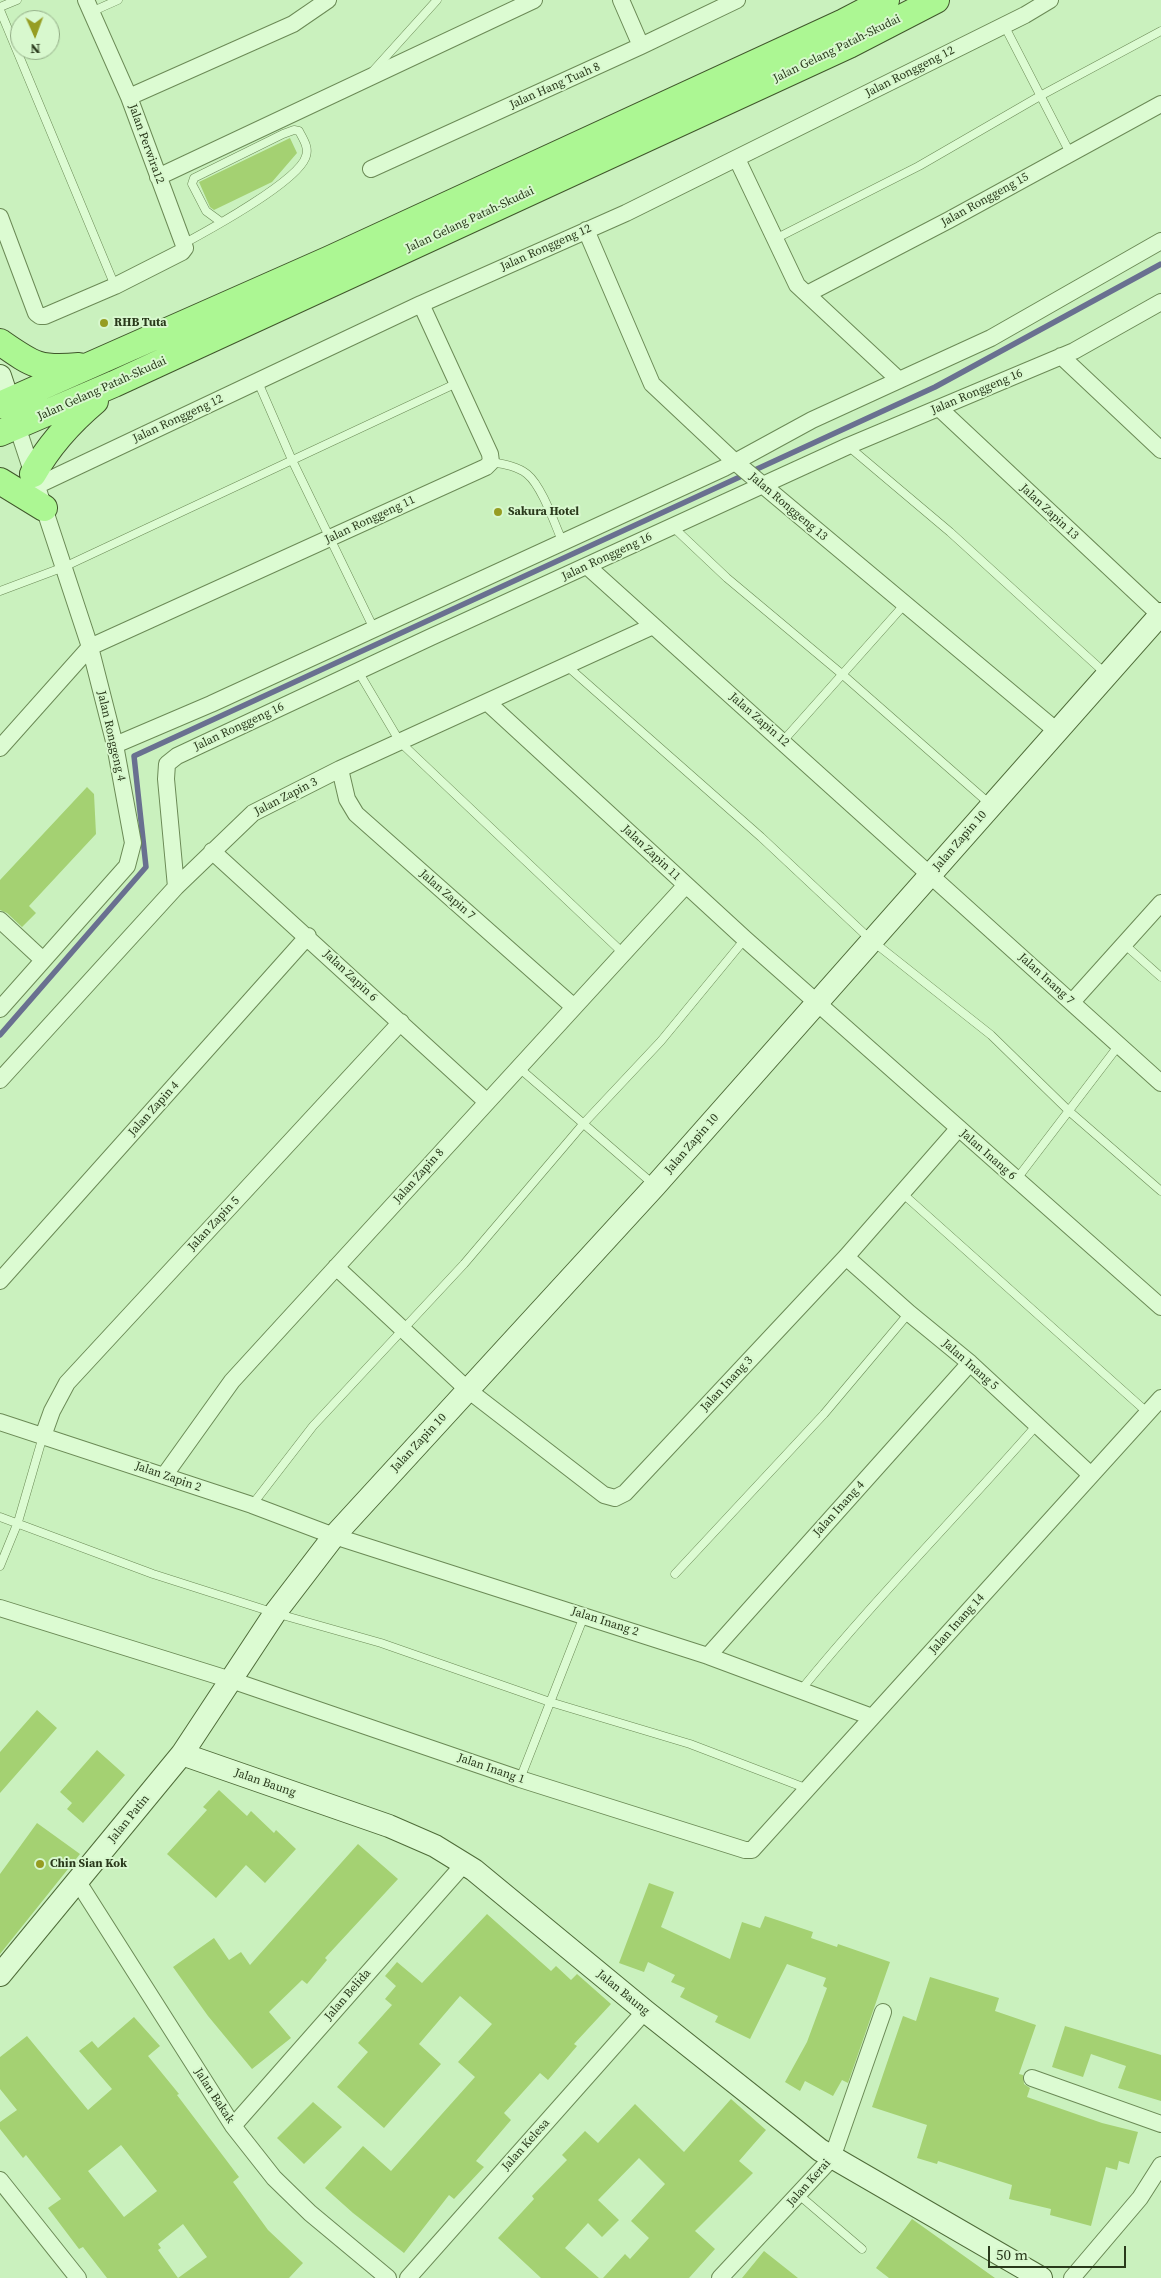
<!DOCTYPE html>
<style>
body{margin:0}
#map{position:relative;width:1161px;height:2278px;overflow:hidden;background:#caf1be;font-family:"Source Serif 4",serif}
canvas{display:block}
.north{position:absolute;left:10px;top:10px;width:50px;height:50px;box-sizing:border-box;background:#d8f8ce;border:1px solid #92ac86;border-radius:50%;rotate:178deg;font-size:14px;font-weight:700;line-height:20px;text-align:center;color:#29391b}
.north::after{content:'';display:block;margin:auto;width:18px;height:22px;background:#969d22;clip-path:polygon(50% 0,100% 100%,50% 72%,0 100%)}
.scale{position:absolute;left:988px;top:2246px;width:138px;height:22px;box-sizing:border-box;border:2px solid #29391b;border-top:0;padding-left:6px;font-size:15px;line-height:18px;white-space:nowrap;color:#29391b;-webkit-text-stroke:4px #d8f8ce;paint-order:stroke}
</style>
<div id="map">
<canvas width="1161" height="2278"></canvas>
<div class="north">N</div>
<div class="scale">50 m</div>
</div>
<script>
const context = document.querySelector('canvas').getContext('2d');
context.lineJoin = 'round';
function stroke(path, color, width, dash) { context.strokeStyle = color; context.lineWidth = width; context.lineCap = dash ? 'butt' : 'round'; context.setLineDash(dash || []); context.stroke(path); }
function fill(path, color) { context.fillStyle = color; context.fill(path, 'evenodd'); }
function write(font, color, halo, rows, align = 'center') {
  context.font = font + ' "Source Serif 4",serif'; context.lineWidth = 4; context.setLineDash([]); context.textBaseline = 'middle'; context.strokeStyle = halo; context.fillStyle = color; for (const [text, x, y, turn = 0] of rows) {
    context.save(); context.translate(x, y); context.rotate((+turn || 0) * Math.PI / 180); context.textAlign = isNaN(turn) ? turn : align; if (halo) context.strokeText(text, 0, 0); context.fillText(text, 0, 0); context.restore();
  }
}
const stream = new Path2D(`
 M0,1035L146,867L134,756L935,387L1161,264`);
const building = new Path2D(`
 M290,138L297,153L272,182L214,210L210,207L199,182Z
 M87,787L94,794L96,834L29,906L36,913L22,927L7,913L0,910V880Z
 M37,1710L57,1728L0,1793V1752Z
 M97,1750L125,1775L83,1823L67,1809L72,1803L60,1792Z
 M219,1790L247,1816L251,1811L274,1833L276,1830L296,1849L265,1883L246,1865L216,1898L167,1854L207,1810L203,1807Z
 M37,1823L80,1854L0,1954V1874Z
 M358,1844L398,1879L325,1958L327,1960L307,1984L302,1980L269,2012L291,2038L252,2069L208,2016L173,1967L214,1938L229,1960L241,1952L250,1965Z
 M649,1883L674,1892L661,1927L730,1959L742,1922L760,1928L765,1916L813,1932L811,1938L837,1947L838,1944L890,1962L848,2083L842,2080L833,2096L805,2081L800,2091L785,2082L807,2042L827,1988L823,1986L826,1978L787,1964L750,2039L715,2022L718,2016L680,1997L685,1988L671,1982L675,1975L648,1962L644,1972L619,1963Z
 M487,1914L551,1971L556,1966L571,1980L577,1974L611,2004L574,2044L577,2046L548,2080L540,2073L504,2113L511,2120L476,2161L484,2167L454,2199L449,2195L404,2253L353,2213L325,2188L363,2146L391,2171L475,2077L458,2062L492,2024L460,1996L419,2044L441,2064L384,2128L337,2087L368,2052L358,2043L392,2005L385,1999L396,1986L385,1976L397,1962L422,1983Z
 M930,1977L999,1998L995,2011L1036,2025L1019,2074L1023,2075L1024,2084L1030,2088L1027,2097L1102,2123L1138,2132L1129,2164L1119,2161L1117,2170L1106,2167L1091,2226L1050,2215L1051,2209L1009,2199L1012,2185L938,2161L937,2164L917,2158L927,2125L872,2107L903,2016L916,2021Z
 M134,2017L160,2046L148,2056L179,2094L177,2095L239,2177L233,2182L268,2230L303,2263L289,2278H178L207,2257L183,2224L158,2244L161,2248L158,2250L178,2278H107L83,2247L79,2249L48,2208L61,2199L26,2155L23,2158L0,2129V2122L17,2110L0,2089V2057L27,2036L88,2110L112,2089L79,2051L92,2041L98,2048ZM121,2145L157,2191L124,2217L88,2171Z
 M1065,2026L1161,2055V2101L1118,2088L1126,2066L1091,2054L1083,2077L1052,2067Z
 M731,2099L766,2130L739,2161L753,2173L695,2231L715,2249L689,2278H603L625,2254L630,2259L649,2238L631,2221L665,2184L639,2158L598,2200L619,2220L602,2237L588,2223L565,2248L599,2278H541L498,2238L534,2199L532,2196L567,2160L562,2155L585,2131L598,2143L635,2104L684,2152Z
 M313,2102L342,2127L304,2164L277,2138Z
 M912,2219L995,2278H889L876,2268Z
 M764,2251L798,2278H742Z`);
const lane = new Path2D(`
 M0,7L17,0
 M0,10L115,286
 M91,12L118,0
 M1004,25L1070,153
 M373,71L437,0
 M775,239L919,166L1040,96L1161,31
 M185,243C209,230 300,180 306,156C309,147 303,139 299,131L294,130L283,134L194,178L192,184L206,211L221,222
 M258,382L292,460L374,629
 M848,446L950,532L1105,673
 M491,462C503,464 517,466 527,474C542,486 555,525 563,543
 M673,527L727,578L843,675L991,805
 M0,591L64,567L457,383
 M567,666L761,837L871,940L991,1035L1070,1112L1161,1191
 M358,671L400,742L623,953
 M783,741L904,605
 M1124,944L1161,977
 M518,1067L653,1184
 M1016,1180L1119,1045
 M902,1193L1148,1413
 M252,1505L313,1426L464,1264L584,1123L661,1041L745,939
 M0,1517L153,1574L275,1613L381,1643L550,1702L690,1744L808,1789
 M0,1566L18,1522L43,1436
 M675,1574L824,1414L909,1313
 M800,1691C875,1599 958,1515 1036,1426
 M520,1779L584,1616
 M799,2195L862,2249`);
const street = new Path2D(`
 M621,0L641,46
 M129,97L293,24L328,0
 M737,159L797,285L898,379
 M371,169L641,46L737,0
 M158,177L534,0
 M0,217L36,313L40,316H45L115,286L182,252L185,248L129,97L86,0
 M586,230L652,384L734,461L1058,732
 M807,294L949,220L1161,104
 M1061,356L1161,450
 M939,408L1160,615
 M36,486L421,304L626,213L1025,15L1050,0
 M587,566L1161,1083
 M487,702L745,939L1161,1307
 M115,745L211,704L724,468L812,420L991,338L1161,241
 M0,748L90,647L486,467L491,462L490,454L421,304
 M340,769L347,799L356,814L574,1007
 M212,851L487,1102
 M176,887L166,779L167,764L177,756L431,637L848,446L1074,351L1161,302
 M0,920L43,960
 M1072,1002L1161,903
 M0,1009L127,866L133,843L115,745L90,647L17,426
 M0,1080L176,887L253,813L340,769L653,626
 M846,1257L909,1313L970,1363L1091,1475
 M336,1267L468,1390L604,1495L615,1498L625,1493L846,1257L958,1129
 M0,1281L308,936
 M0,1422L252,1505L334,1536L708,1656L872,1717
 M43,1436L52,1411L67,1383L401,1022
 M164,1476L232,1381L686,885
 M0,1608L231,1680L520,1779L745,1850H752L1161,1398
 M708,1656L970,1363
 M78,1882L233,2126L274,2178L310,2213L388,2278
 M1032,2078L1161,2124
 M233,2126L464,1864
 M0,2180L78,2278
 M408,2278L645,2011
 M720,2278L832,2158L883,2012
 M1072,2278L1140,2198L1161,2165`);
const secondary = new Path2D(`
 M0,376L14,418
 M182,1754L389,1826L435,1846L474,1870L645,2011L820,2150L1041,2278
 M0,1975L182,1754L275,1613L334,1536L655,1186L1161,614`);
const primary = new Path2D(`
 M0,342C33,365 39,370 79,366
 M0,405L330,259L844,22L886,0
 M0,433L114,384L849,45L936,0
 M33,474C49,445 69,423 95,401
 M0,481L44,508`);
const markers = [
 [104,323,5,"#969d22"],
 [498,512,5,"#969d22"],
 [40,1864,5,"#969d22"]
];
const streetNames = [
 ["Jalan Gelang Patah-Skudai",837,49,-26],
 ["Jalan Ronggeng 12",910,72,-27],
 ["Jalan Hang Tuah 8",555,86,-24],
 ["Jalan Perwira12",146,144,70],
 ["Jalan Ronggeng 15",985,200,-29],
 ["Jalan Gelang Patah-Skudai",470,220,-25],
 ["Jalan Ronggeng 12",546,248,-24],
 ["Jalan Gelang Patah-Skudai",102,389,-24],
 ["Jalan Ronggeng 16",977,392,-23],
 ["Jalan Ronggeng 12",178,419,-25],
 ["Jalan Ronggeng 13",788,507,40],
 ["Jalan Zapin 13",1049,512,43],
 ["Jalan Ronggeng 11",370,520,-25],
 ["Jalan Ronggeng 16",607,557,-25],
 ["Jalan Zapin 12",759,720,41],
 ["Jalan Ronggeng 16",239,727,-25],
 ["Jalan Ronggeng 4",111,736,77],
 ["Jalan Zapin 3",286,797,-27],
 ["Jalan Zapin 10",960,841,-49],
 ["Jalan Zapin 11",651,853,43],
 ["Jalan Zapin 7",447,895,41],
 ["Jalan Zapin 6",350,976,43],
 ["Jalan Inang 7",1046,979,42],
 ["Jalan Zapin 4",154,1109,-48],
 ["Jalan Zapin 10",692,1144,-49],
 ["Jalan Inang 6",988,1155,41],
 ["Jalan Zapin 8",419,1176,-48],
 ["Jalan Zapin 5",214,1224,-47],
 ["Jalan Inang 5",970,1365,41],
 ["Jalan Inang 3",727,1384,-47],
 ["Jalan Zapin 10",419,1443,-47],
 ["Jalan Zapin 2",168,1477,19],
 ["Jalan Inang 4",839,1509,-48],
 ["Jalan Inang 2",605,1622,18],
 ["Jalan Inang 14",957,1624,-48],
 ["Jalan Inang 1",491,1769,19],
 ["Jalan Baung",265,1783,19],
 ["Jalan Patin",129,1819,-51],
 ["Jalan Baung",623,1993,39],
 ["Jalan Belida",348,1995,-49],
 ["Jalan Bakak",214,2096,57],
 ["Jalan Kelesa",526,2145,-48],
 ["Jalan Kerai",809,2183,-48]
];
const poiNames = [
 ["RHB Tuta",114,323],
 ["Sakura Hotel",508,512],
 ["Chin Sian Kok",50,1864]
];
stroke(stream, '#697090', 5.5);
fill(building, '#a4d172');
stroke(lane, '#6b8a56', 9);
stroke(street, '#6b8a56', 18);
stroke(secondary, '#4f6c39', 24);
stroke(primary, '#40572b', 28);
stroke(lane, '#dcfbd2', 8);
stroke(street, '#dcfbd2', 16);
stroke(secondary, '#dcfbd2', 22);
stroke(primary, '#acf793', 26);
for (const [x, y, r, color] of markers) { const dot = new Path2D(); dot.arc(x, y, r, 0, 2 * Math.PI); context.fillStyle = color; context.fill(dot); stroke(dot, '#d8f8ce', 2); }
write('12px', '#29391b', '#d8f8ce', streetNames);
write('bold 12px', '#29391b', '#d8f8ce', poiNames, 'left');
</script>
